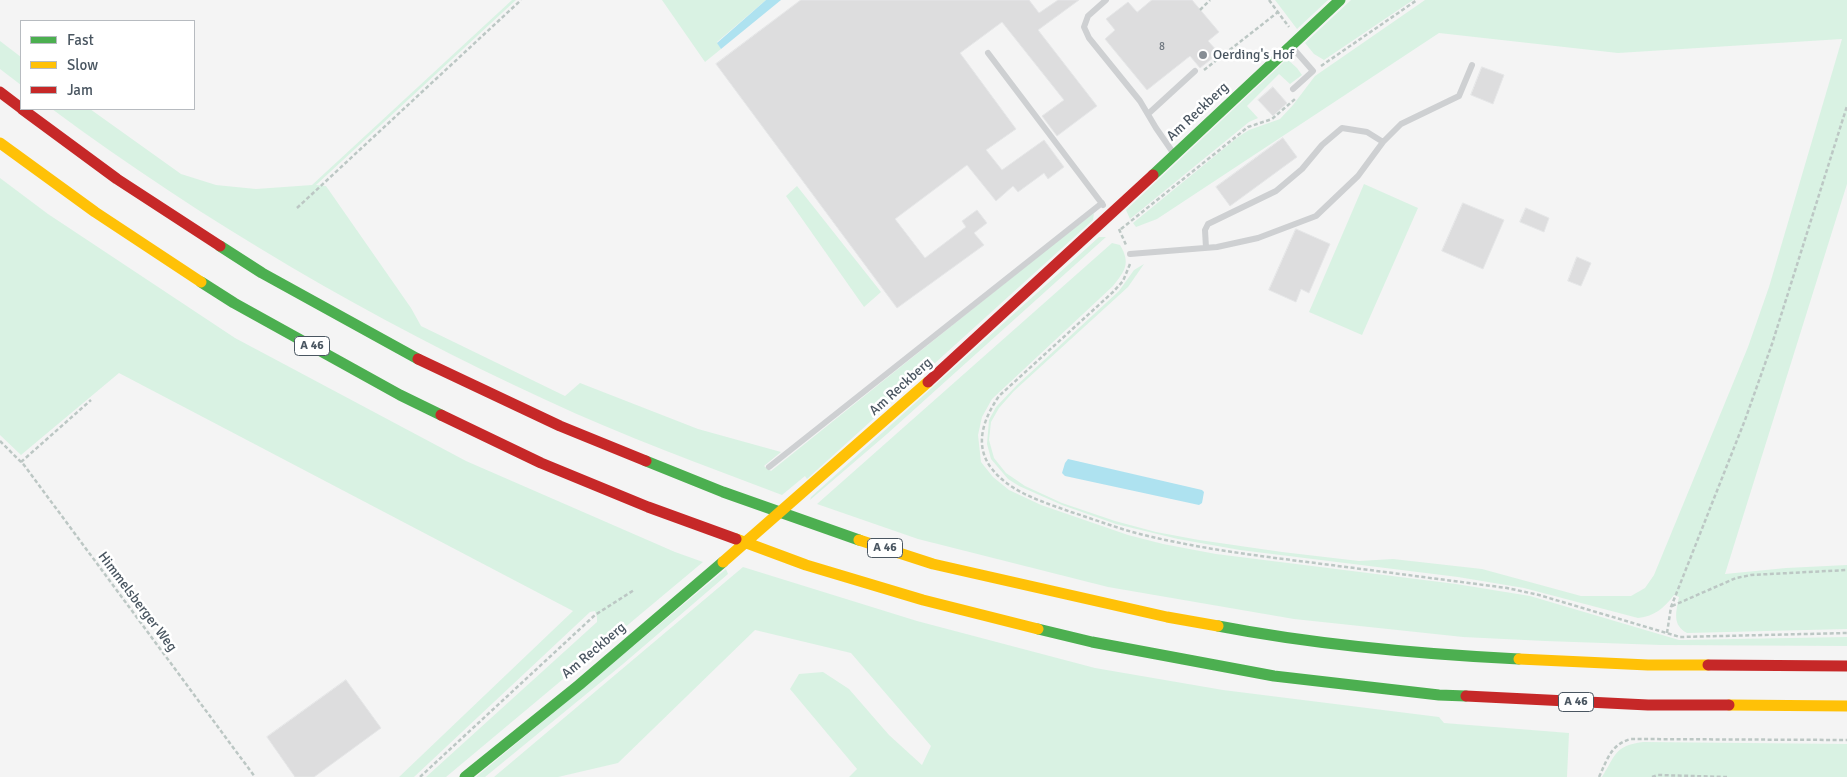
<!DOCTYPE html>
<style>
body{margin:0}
#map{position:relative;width:1847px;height:777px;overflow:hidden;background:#f4f4f4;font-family:Signika,sans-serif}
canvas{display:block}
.legend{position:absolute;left:20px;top:20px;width:175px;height:90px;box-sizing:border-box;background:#fff;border:1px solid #b7bbc0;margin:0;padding:6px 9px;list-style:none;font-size:15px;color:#4a5661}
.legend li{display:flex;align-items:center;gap:10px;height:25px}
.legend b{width:25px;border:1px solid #b7bbc0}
</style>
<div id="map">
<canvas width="1847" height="777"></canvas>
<ul class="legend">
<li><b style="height:6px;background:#4caf50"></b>Fast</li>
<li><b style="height:6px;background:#ffc107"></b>Slow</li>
<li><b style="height:6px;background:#c62828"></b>Jam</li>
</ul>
</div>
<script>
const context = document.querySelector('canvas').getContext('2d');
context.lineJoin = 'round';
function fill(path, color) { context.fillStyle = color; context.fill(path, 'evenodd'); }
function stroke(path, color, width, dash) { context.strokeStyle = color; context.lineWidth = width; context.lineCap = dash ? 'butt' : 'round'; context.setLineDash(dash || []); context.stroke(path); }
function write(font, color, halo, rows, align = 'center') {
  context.font = font + ' Signika,sans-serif'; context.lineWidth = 5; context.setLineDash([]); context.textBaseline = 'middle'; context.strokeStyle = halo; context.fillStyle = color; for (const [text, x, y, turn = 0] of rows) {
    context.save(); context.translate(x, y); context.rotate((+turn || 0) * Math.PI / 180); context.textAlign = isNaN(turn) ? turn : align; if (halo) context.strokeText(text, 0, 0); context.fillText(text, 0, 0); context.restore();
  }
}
const green = new Path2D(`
 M512,0H516L316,185L326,186L411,308L421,326L565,396L580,383L698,429L781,452L764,466L771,471L1061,238L1094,213L1093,220L807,479L805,476L782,495C703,465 623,436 546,400C372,320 206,223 52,109H90L181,174L216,185L256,189L312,185Z
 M662,0H766L717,42L721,49L705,62Z
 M1275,0H1328L1297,29Z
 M1351,0H1413L1324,60L1314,54L1305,43Z
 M1425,0H1847V184L1725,574L1786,568L1847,565V629L1687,633C1672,625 1676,612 1679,597L1674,595C1664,608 1655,616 1638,618L1524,588L1458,577L1240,550L1178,539L1116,524L1062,505L1019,486L1008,479L991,459L987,444L989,420L996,407L1017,385L1119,291L1134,270L1144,264L1128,287L1014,391L999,408L991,422L989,440L994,458L1006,473L1025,486L1062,503L1115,521L1156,532L1199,540L1282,552L1359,561L1393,559L1482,569L1581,596H1631L1645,588L1654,575L1748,347L1769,287L1842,39L1618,53L1439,33L1157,219L1136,227L1133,223L1238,137L1249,130L1280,119L1293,105L1315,76Z
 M0,41L21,57V85L0,69Z
 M1287,59L1297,68L1302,75L1290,84L1279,74L1247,106L1258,118L1249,122L1130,219L1126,210Z
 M0,178L48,214L235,338L466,461L675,552L703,562L446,777H426L597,622V617L595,611L590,612L414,777H399L573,611L119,373L21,455L0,435Z
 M1364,184L1418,208L1362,335L1309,312Z
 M797,186L881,292L864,307L786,196Z
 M1099,237H1106L887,434L810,500L811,497Z
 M1112,243L1120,245C1131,263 1125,271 1113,286L992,399L982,417L978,435L981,462L993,477L1009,490L1041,505L1128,535L1163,544L1216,554L1456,584L1530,596L1679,640L1847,637V646L1661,645L1545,641L1463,637L1294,619L1108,587L918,539L817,504Z
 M743,567L917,621L1095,668L1223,690L1439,717L1444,723L1569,733L1567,777H849L857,769L790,689L799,674L823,672L849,689L889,735L922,765L931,746L851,653L755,630L618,763L558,777H494Z
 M726,569L728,574L623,664L485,777H476Z
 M1643,742L1847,744V777H1602C1616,755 1614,746 1643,742Z`);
const water = new Path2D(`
 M766,0H781L721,49L717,43Z
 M1068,459L1202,490L1204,492L1202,503L1199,505L1065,476L1062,473L1065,463Z`);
const building = new Path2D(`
 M801,0H1029L1039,13L1058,0H1079L1038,30L1097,106L1057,136L1042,116L1064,100L1002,22L960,53L1016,129L986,150L1002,170L1044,140L1064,167L1048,179L1044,173L1018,192L1013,186L996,201L967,165L895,219L925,258L966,227L962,221L977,210L987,223L974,233L984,245L897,308L716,64Z
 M1152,0H1192L1219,32L1208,41L1219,53L1200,68L1190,56L1147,90L1105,39L1115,30L1106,19L1128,2L1137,12Z
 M1482,67L1504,75L1493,104L1471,95Z
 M1273,87L1287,103L1273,116L1258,100Z
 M1283,138L1297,157L1230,206L1216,187Z
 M1463,203L1504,220L1483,269L1442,251Z
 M1526,208L1549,218L1544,232L1520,222Z
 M1296,229L1330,244L1309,293L1301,289L1296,302L1269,290Z
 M1577,257L1591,263L1581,286L1568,281Z
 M346,680L381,728L314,777H295L267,737Z`);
const path = new Path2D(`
 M1269,0L1289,27
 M1200,10L1210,0
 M1321,66L1417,0
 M1204,70L1278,12
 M297,208L521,0
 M1119,229L1126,245
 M1121,229L1248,127L1272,119L1295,99
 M1130,264L1123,281L1113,292L999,396C984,418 973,445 992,469C1011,493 1044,502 1071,512C1093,519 1114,527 1136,533C1198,549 1260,556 1323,564C1385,572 1446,580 1507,588L1539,595L1680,637L1847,633
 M0,441L24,465L255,777
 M21,462L91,400
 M1672,606L1736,578L1751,575L1847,570
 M1667,633L1671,607L1745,420L1772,344L1847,106
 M420,777L595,615L634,590
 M1599,777C1607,760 1611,744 1631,739L1847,740
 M1652,777L1658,775L1727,777`);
const lane = new Path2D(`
 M1106,0L1088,16L1084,27L1089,38L1140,101L1156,128L1174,154
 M1292,47L1313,71L1293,89
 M988,53L1103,205
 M1148,114L1195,71
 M1206,248L1205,230L1208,224L1276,191L1302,169L1322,145L1342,128L1367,132L1383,142
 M1130,254L1217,247L1258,238L1316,216L1358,176L1383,142L1401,124L1459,96L1472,65
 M769,467L1102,203`);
const fast = new Path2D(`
 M1153,175L1340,0
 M220,246L262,273L418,359
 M201,282L234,303L400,395L441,415
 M646,461L723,492L859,540
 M1218,626C1317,645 1418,654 1519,659
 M1038,629L1092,642L1274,676L1439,695L1466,696
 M465,777L579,685L723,562`);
const slow = new Path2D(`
 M0,143L95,212L201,282
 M736,539L806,565L923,600L1038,629
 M859,540L933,564L1167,617L1218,626
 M723,562L928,382
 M1519,659L1648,665H1708
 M1729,705L1847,706`);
const jam = new Path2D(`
 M0,92L21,108
 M22,109L117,179L220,246
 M418,359L560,426L646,461
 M928,382L1153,175
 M441,415L541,463L648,507L736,539
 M1708,665L1847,666
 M1466,696L1648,705H1729`);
const markers = [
 [1203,55,5,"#868d94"]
];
const numberNames = [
 ["8",1162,47]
];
const shields = [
 [312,346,35],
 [885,548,35],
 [1576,702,35]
];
const shieldNames = [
 ["A 46",312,346],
 ["A 46",885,548],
 ["A 46",1576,702]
];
const poiNames = [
 ["Oerding's Hof",1213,55]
];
const streetNames = [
 ["Am Reckberg",1198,112,-43],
 ["Am Reckberg",901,387,-42],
 ["Himmelsberger Weg",137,602,53],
 ["Am Reckberg",594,651,-40]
];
fill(green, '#d9f2e3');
fill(water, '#aee2f0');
fill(building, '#ddddde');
stroke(building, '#e5e6e7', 1);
stroke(path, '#bcc7c4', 2.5, [4, 2.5]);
stroke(lane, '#ced0d2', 6);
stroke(fast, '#4caf50', 11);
stroke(slow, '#ffc107', 11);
stroke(jam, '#c62828', 11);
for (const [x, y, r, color] of markers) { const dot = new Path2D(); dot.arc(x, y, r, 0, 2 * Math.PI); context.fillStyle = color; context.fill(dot); stroke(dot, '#fff', 2); }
write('11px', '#707881', null, numberNames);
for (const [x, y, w] of shields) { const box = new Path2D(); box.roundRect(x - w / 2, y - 9.5, w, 19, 4); context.fillStyle = '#fff'; context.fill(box); stroke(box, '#4a5661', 1); }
write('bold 12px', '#4a5661', null, shieldNames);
write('14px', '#4a5661', '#fff', poiNames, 'left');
write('14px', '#4a5661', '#fff', streetNames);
</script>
